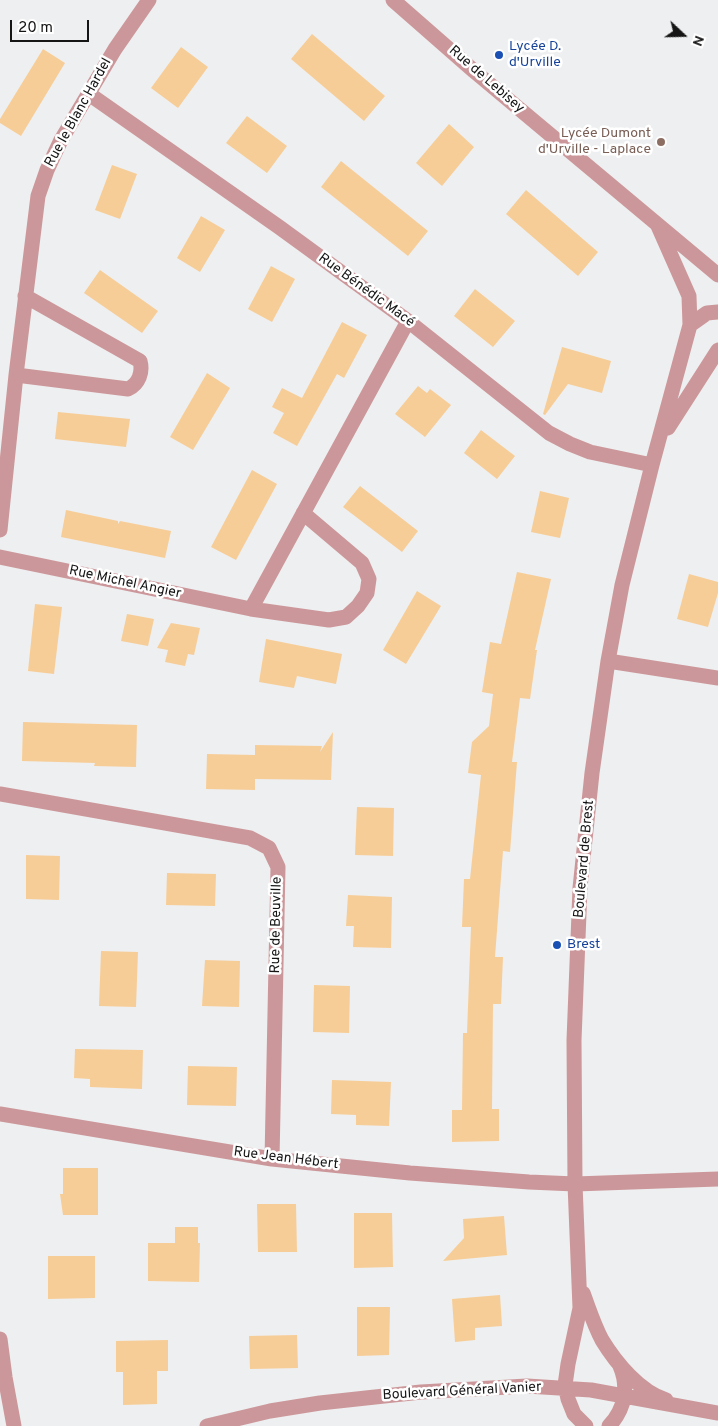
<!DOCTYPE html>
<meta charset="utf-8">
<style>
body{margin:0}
#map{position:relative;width:718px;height:1426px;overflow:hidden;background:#eeeff0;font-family:Overpass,sans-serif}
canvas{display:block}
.north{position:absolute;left:658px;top:10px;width:50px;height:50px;-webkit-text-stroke:4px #fff;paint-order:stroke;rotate:111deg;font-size:14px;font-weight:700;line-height:20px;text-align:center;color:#151515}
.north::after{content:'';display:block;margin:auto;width:18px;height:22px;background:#151515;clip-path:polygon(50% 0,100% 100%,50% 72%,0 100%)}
.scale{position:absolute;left:10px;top:20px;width:79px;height:22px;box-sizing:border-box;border:2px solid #151515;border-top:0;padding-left:6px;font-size:15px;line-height:18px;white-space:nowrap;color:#151515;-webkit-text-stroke:4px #fff;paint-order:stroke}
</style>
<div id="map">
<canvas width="718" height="1426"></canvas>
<div class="north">N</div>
<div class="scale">20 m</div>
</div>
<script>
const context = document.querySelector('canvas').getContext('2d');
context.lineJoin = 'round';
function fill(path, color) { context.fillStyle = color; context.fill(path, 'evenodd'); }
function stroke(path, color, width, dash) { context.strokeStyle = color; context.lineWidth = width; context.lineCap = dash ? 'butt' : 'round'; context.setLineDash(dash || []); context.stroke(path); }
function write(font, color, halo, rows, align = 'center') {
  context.font = font + ' Overpass,sans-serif'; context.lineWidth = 5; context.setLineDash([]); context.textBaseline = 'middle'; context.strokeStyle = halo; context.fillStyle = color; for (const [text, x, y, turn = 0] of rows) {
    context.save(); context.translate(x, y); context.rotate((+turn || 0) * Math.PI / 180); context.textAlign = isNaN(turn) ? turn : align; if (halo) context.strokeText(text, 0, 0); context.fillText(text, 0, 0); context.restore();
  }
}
const building = new Path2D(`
 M312,34L385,96L364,121L291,59Z
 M181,47L208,67L178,108L151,88Z
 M43,49L65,63L21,136L0,123V119Z
 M247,116L287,146L267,173L226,143Z
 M449,124L474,147L442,186L416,163Z
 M341,161L428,231L408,256L321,187Z
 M112,165L137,174L120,219L95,210Z
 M526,190L598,252L578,276L506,214Z
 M201,216L225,230L200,272L177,258Z
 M271,266L295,279L272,322L248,309Z
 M100,270L158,311L142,333L84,293Z
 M475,289L515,321L493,347L454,316Z
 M342,322L367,335L344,378L337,374L297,446L273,433L284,413L272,407L282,388L302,398Z
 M562,347L611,361L602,393L568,384L545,415L543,414Z
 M207,373L230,388L193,450L170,437Z
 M418,386L427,393L430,389L451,405L425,437L395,414Z
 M58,412L130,419L126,447L55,439Z
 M481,430L515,456L497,479L464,453Z
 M252,470L277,484L236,560L211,547Z
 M360,486L418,531L402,552L343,507Z
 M540,491L569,498L560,538L531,532Z
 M66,510L118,521V524L120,521L171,531L165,558L61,537Z
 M517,572L551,579L535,650H537L530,699L520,698L512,762H517L510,852L503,851L495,957H503L501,1004H493L492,1109H499V1141L452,1142V1110H462L463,1033H467L471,927H462L464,879H470L481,775L468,773L472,742L489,726L493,694L482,692L490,642L501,644Z
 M689,574L718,582V593L708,627L677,619Z
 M417,591L441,606L406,664L383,650Z
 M35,604L62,607L54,674L28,671Z
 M127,614L154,619L148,646L121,641Z
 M171,623L200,628L194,655L188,654L185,666L165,662L168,650L157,648Z
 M266,639L342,654L336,684L297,676L294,688L259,682Z
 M23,722L137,725L136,767L94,766L95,763L22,761Z
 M333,732L331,780L255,779V790L206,789L207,754L255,755V745L322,746L320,752Z
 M357,807L394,808L393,856L355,855Z
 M26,855L60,856L59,900L26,899Z
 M167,873L216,874L215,906L166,905Z
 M348,895L392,897L391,948L353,947L354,926H346Z
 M101,951L138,952L136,1007L99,1006Z
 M205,960L240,961L239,1007L202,1006Z
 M314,985L350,986L349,1033L313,1032Z
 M75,1049L143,1050L142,1089L90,1087V1079L74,1078Z
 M188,1066L237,1067L236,1106L187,1105Z
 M332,1080L391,1082L389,1126L356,1125V1115L331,1114Z
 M63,1168H98V1215H63L60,1194H63Z
 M257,1204H296L297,1252H258Z
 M354,1213H392L393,1267L354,1268Z
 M504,1216L507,1255L443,1261L464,1238L463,1219Z
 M175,1227H198V1243H200L199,1282L148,1281V1243H175Z
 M48,1256H95V1298L48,1299Z
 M500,1295L502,1326L475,1328V1340L455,1342L452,1299Z
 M357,1307H390L389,1355L357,1356Z
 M297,1335L298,1368L250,1369L249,1336Z
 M168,1340V1371H157V1404L123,1405V1372H116V1341Z`);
const minor = new Path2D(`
 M393,0L474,71L718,275
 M89,94L279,227L408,321L549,433L570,444L590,452L652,465
 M690,325L707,313L718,312
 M16,375L128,389C139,384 143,372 140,361L25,296
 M668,428L718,350
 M0,530L16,375L38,196L47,170L61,140L115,49L149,0
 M0,557L251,609L408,321
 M251,609L329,620L346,617L358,606L367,593L369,579L362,563L303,513
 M608,661L718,678
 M0,794L250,838L269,848L278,867L272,1159
 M0,1114L272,1159L410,1173L529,1182L575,1184L718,1179
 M583,1293C589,1309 594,1325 602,1340C616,1363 640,1392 666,1400
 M0,1339L5,1377L14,1426
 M207,1426L270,1411L320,1403L421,1392L527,1386L591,1390L718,1413
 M586,1426L574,1414L568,1399L565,1385L568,1364L580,1308L575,1184L574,1040L580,888L592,773L608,661L622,585L652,465L690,325L689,296L658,226
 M609,1426C625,1409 629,1387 620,1366`);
const markers = [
 [499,55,5,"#1a4fb4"],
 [661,142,5,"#8d6e63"],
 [557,945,5,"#1a4fb4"]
];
const transitNames = [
 ["Lycée D.",509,47],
 ["d'Urville",509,63],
 ["Brest",567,945]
];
const streetNames = [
 ["Rue de Lebisey",486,80,41],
 ["Rue le Blanc Hardel",79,113,-61],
 ["Rue Bénédic Macé",366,291,36],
 ["Rue Michel Angier",125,583,12],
 ["Boulevard de Brest",585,859,-85],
 ["Rue de Beuville",277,925,-89],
 ["Rue Jean Hébert",286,1159,7],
 ["Boulevard Général Vanier",462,1392,-3]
];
const educationNames = [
 ["Lycée Dumont",651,134],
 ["d'Urville - Laplace",651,150]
];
fill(building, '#f7cd97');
stroke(minor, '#cc979a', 15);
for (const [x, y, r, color] of markers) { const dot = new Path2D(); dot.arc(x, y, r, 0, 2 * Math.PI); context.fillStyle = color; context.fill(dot); stroke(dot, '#fff', 2); }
write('14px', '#164399', '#fff', transitNames, 'left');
write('14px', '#151515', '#fff', streetNames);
write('14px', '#785e54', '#fff', educationNames, 'right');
</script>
